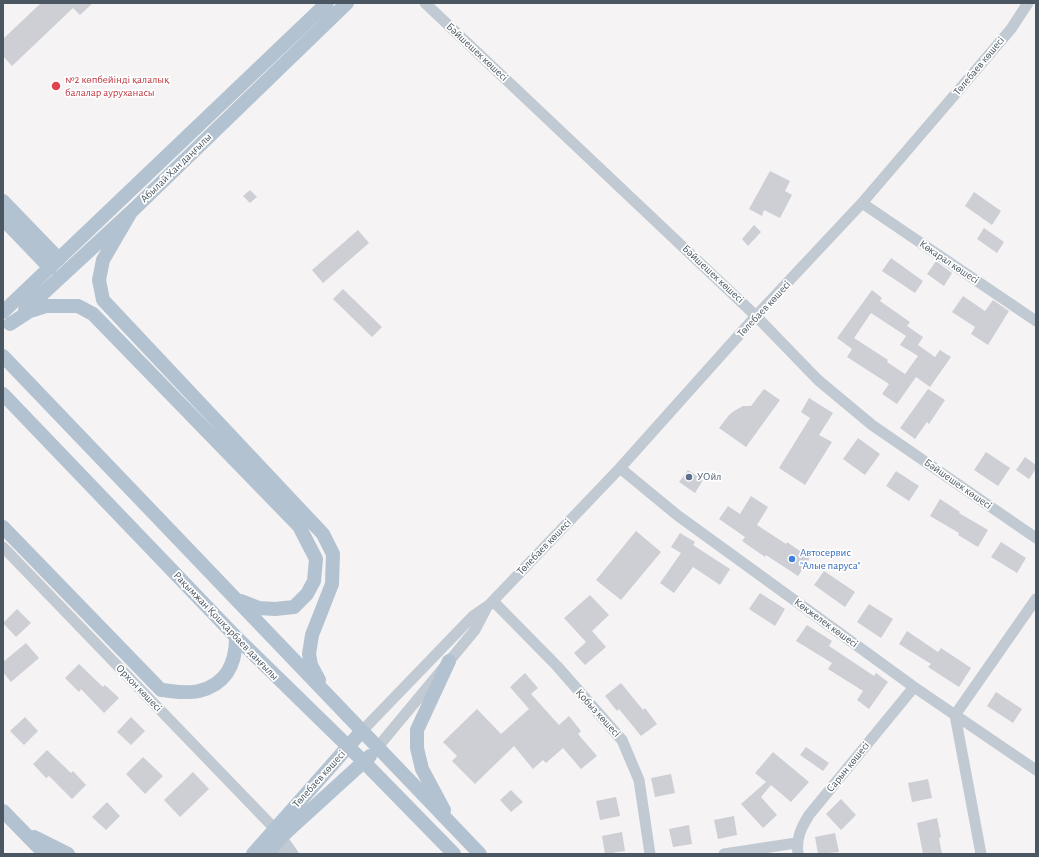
<!DOCTYPE html>
<meta charset="utf-8">
<style>
body{margin:0}
#map{position:relative;width:1039px;height:857px;overflow:hidden;background:#f5f3f3;font-family:"Alegreya Sans",sans-serif}
canvas{display:block}
.frame{position:absolute;inset:0;border:4px solid #4a5661;pointer-events:none}
</style>
<div id="map">
<canvas width="1039" height="857"></canvas>
<div class="frame"></div>
</div>
<script>
const context = document.querySelector('canvas').getContext('2d');
context.lineJoin = 'round';
function fill(path, color) { context.fillStyle = color; context.fill(path, 'evenodd'); }
function stroke(path, color, width, dash) { context.strokeStyle = color; context.lineWidth = width; context.lineCap = dash ? 'butt' : 'round'; context.setLineDash(dash || []); context.stroke(path); }
function write(font, color, halo, rows, align = 'center') {
  context.font = font + ' "Alegreya Sans",sans-serif'; context.lineWidth = 3.5; context.setLineDash([]); context.textBaseline = 'middle'; context.strokeStyle = halo; context.fillStyle = color; for (const [text, x, y, turn = 0] of rows) {
    context.save(); context.translate(x, y); context.rotate((+turn || 0) * Math.PI / 180); context.textAlign = isNaN(turn) ? turn : align; if (halo) context.strokeText(text, 0, 0); context.fillText(text, 0, 0); context.restore();
  }
}
const building = new Path2D(`
 M41,3H93L80,15L73,8L12,66L3,56V39Z
 M770,171L790,181L785,191L792,195L780,218L764,210L762,216L749,209Z
 M250,190L257,197L250,203L243,196Z
 M974,192L1001,211L992,225L965,206Z
 M754,225L761,232L748,246L742,239Z
 M984,228L1004,242L997,253L977,239Z
 M358,230L369,243L323,283L312,270Z
 M891,258L923,281L915,293L882,271Z
 M936,261L952,273L944,286L927,274Z
 M343,289L382,327L372,337L333,299Z
 M872,290L882,298L880,301L910,322L907,326L923,337L918,345L935,357L940,350L951,357L930,387L916,377L897,404L882,394L889,384L847,357L852,349L837,338ZM871,313L906,336L900,345L918,356L905,374L887,362L888,360L854,338Z
 M963,296L985,311L993,300L1009,311L988,345L971,334L975,327L952,312Z
 M764,389L780,400L746,447L719,428L729,415L734,411L743,406H751Z
 M928,389L945,400L929,424L927,422L915,439L900,428Z
 M809,398L833,413L819,435L832,442L805,485L779,468L810,418L801,412Z
 M858,438L880,454L865,475L843,459Z
 M986,452L1010,468L998,486L974,470Z
 M1025,457L1036,465V469L1029,479L1016,470Z
 M688,470L703,480L695,493L679,482Z
 M896,471L919,486L909,501L886,486Z
 M751,496L768,507L757,525L786,544L787,542L810,558L798,576L766,555L765,557L742,541L745,537L719,519L728,506L740,514Z
 M940,499L960,512L959,513L988,530L978,547L958,535L959,533L930,516Z
 M636,531L661,552L621,600L596,580Z
 M680,533L695,542L693,545L730,569L720,585L693,567L674,593L660,583L681,553L671,547Z
 M1001,542L1026,558L1017,573L991,557Z
 M824,571L855,592L845,607L814,585Z
 M760,593L785,609L775,626L749,609Z
 M590,595L609,615L592,631L606,647L585,665L574,653L586,642L564,618Z
 M869,604L893,619L881,638L857,622Z
 M17,609L31,623L16,637L3,623Z
 M807,625L832,641L829,646L874,676L876,673L888,682L869,709L857,700L863,691L828,669L832,663L796,641Z
 M907,631L938,652L941,648L971,668L959,687L928,667L931,664L899,644Z
 M26,643L39,658L11,682L3,672V662Z
 M79,664L103,687L105,685L119,698L104,713L81,689L79,692L65,678Z
 M525,673L538,688L531,694L559,725L569,716L581,731L578,734L597,756L581,769L563,748L546,763L543,760L533,769L514,746L475,784L452,761L457,756L443,742L477,709L501,734L529,709L510,687Z
 M621,683L643,710L645,708L657,724L641,736L619,709L617,711L605,696Z
 M996,692L1022,709L1013,723L987,706Z
 M25,717L38,731L24,745L10,731Z
 M131,717L145,731L131,745L117,732Z
 M806,747L829,763L823,771L800,755Z
 M47,750L71,773L73,771L86,785L72,799L49,776L46,778L33,764Z
 M773,752L809,782L791,802L771,785L761,797L777,815L763,828L741,804L766,782L755,773Z
 M143,757L163,776L145,794L126,774Z
 M193,772L209,789L180,817L164,800Z
 M671,774L675,793L655,797L651,778Z
 M928,779L932,798L912,802L908,783Z
 M511,790L523,802L511,812L500,800Z
 M616,797L620,816L600,820L596,801Z
 M841,799L856,815L841,830L826,814Z
 M107,802L120,816L106,830L92,817Z
 M734,816L737,835L718,839L714,820Z
 M937,818L941,837L939,838L942,854H923L917,823Z
 M689,825L692,844L673,847L669,829Z
 M622,832L625,851L605,854L602,836Z
 M835,833L839,852L818,854L815,837Z`);
const minor = new Path2D(`
 M425,3L756,316L818,380L872,425L1036,538
 M862,203L1036,321
 M620,468L677,515L914,687L1036,770
 M3,547L275,829
 M493,601L557,666L622,740L639,780L650,854
 M361,732L473,616L489,605L620,468L756,316L862,203L1011,29L1028,3
 M377,748L475,630L487,607
 M281,837L293,854
 M281,837V854
 M724,854L796,843
 M798,854C796,838 801,828 809,815L914,687
 M981,854L955,715L1036,599`);
const major = new Path2D(`
 M3,201L59,259
 M131,212L103,260L99,280L103,300L323,534L333,554L332,584L312,635L309,654L311,665L319,680
 M3,219L50,268
 M25,310L131,212L347,3
 M3,312L327,3
 M10,324L30,311L46,306H78L93,314L299,526L316,559L314,581L307,594L294,607L275,609L259,608L241,601
 M3,356L480,854
 M3,394L236,637L364,762L454,854
 M3,527L161,690C173,691 187,694 199,691C227,684 236,663 236,637
 M444,810L422,769L417,748V730L449,661
 M3,811L45,854
 M34,837L68,854
 M253,854L361,732
 M267,854L281,837L370,756`);
const markers = [
 [56,86,5,"#e0444e"],
 [689,477,4,"#5c6f8a"],
 [792,559,4,"#3f7fe0"]
];
const streetNames = [
 ["Бәйшешек көшесі",477,52,43],
 ["Төлебаев көшесі",979,66,-50],
 ["Абылай Хан даңғылы",176,168,-44],
 ["Көкарал көшесі",949,262,34],
 ["Бәйшешек көшесі",713,274,43],
 ["Төлебаев көшесі",764,309,-47],
 ["Бәйшешек көшесі",958,484,35],
 ["Төлебаев көшесі",544,547,-46],
 ["Көкжелек көшесі",826,623,36],
 ["Рақымжан Қошқарбаев даңғылы",226,626,46],
 ["Орхон көшесі",139,688,46],
 ["Қобыз көшесі",598,713,48],
 ["Сарын көшесі",848,767,-51],
 ["Төлебаев көшесі",319,779,-48]
];
const healthNames = [
 ["№2 көпбейінді қалалық",65,80],
 ["балалар ауруханасы",65,93]
];
const serviceNames = [
 ["УОйл",697,477]
];
const shopNames = [
 ["Автосервис",800,553],
 ["\"Алые паруса\"",800,566]
];
fill(building, '#cdcfd5');
stroke(minor, '#c1cad2', 11);
stroke(major, '#b3c2d1', 14);
for (const [x, y, r, color] of markers) { const dot = new Path2D(); dot.arc(x, y, r, 0, 2 * Math.PI); context.fillStyle = color; context.fill(dot); stroke(dot, '#fff', 1.5); }
write('11px', '#4a5661', '#fff', streetNames);
write('11px', '#be3a42', '#fff', healthNames, 'left');
write('11px', '#4e5e75', '#fff', serviceNames, 'left');
write('11px', '#366cbe', '#fff', shopNames, 'left');
</script>
